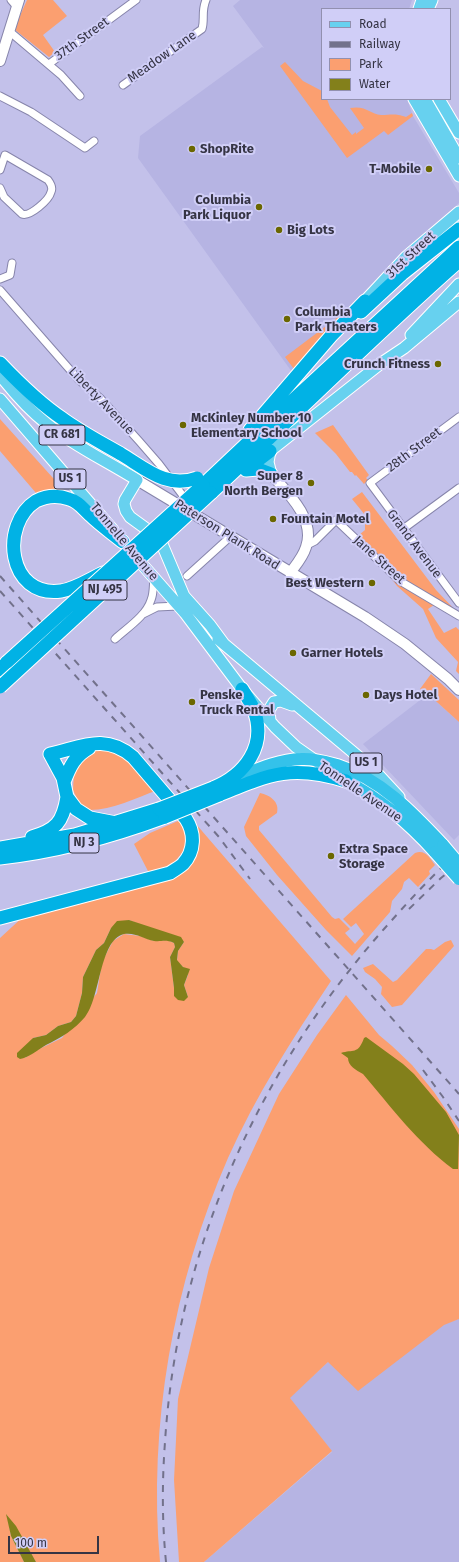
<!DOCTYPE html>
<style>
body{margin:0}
#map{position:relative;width:459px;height:1562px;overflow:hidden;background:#c3c1ea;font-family:"Fira Sans",sans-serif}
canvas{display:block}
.legend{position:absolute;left:321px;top:8px;width:130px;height:92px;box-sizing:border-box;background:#d0cef7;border:1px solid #9290af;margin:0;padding:5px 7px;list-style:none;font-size:12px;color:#353444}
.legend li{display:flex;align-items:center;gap:8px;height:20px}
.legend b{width:20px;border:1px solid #9290af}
.scale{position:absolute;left:8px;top:1536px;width:91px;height:18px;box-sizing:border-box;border:2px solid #353444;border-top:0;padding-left:5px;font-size:12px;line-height:14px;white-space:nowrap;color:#353444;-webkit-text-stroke:3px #d0cef7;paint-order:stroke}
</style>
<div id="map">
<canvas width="459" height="1562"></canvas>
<ul class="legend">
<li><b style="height:5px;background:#67d1ef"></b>Road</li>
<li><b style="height:5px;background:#72718b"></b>Railway</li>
<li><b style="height:11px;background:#fb9f70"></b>Park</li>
<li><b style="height:11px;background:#83801b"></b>Water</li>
</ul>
<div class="scale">100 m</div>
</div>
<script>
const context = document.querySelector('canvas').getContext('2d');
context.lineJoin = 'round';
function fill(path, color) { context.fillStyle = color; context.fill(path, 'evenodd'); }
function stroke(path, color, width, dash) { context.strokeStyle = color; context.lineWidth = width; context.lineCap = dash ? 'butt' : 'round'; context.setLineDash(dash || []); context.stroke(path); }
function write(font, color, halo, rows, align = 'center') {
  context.font = font + ' "Fira Sans",sans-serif'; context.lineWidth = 4; context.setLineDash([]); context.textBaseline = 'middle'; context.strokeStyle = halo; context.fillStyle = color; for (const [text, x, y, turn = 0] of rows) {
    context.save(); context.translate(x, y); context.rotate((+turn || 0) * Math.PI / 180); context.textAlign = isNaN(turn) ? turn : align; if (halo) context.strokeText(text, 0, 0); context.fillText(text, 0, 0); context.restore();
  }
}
const built = new Path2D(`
 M240,0H412L409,9H322V99H407L413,116L459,193V203L422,236L367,289L292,372L138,158L140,136L262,47L264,48L233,6Z
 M428,694L459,722V835L454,840L363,744Z
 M459,1319V1562H204L332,1452L289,1398L328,1362Z`);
const green = new Path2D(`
 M27,0H53L67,16L43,35L55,52L49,57L14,29Z
 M285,62L303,81L322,91V99H327L330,107L352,135L356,132V134L364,128L350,108C366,105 370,114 381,115C392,115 394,113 406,117L412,113L413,116L388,135L384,131L347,158L280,66Z
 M346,311L347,312L294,369L285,357Z
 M0,419L62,488L36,493L0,451Z
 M333,425L369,475L366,478L368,480L364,484L356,475L355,476L352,472H350L336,454L315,433Z
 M362,492L436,590L458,613L434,605L428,609L444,633L456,627L459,630V674L456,671L458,662L436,638L423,609L397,586L359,535L365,530V515L352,499Z
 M431,674L459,700V722L428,694L420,689Z
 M95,748L118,752L158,790C135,798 111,811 87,810L79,803L73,790L74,773L81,759Z
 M260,793C270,795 280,802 277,813L259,826V830L332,917L335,919L339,918L350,929L345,933L355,944L364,934L356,923L351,927L343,919L415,853C425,849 430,858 435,865L429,871L430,874L418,887L409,878L404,882L402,889L392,901L390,912L352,956L326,930L277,875L246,836L244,827Z
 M178,821L182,822L186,836L185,849L173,864L149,873L134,844L150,833Z
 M196,824L331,981C293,1038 256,1095 228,1158C173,1284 148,1425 160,1562H36L7,1515L11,1536L24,1562H0V938L25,915L179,874L198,850ZM129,920L184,942L178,951L177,961L183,967L188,975L184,985L188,997L174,996V988L170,957L175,947L174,943L167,940L154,941L140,936L124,934L113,941L102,962L97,993L62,1038L35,1051L25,1058L33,1038L46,1035L58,1026L71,1022L76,1016L82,993L83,977L96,950L104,943L111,928Z
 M451,940L454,946L402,1005L392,1007L381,994L382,987L375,979L365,972L363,968L373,964L393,982L397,980L426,949H431L434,950L445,942Z
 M346,995L379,1035L392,1046L412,1065L434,1092L459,1129V1319L444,1325L358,1391L328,1362L290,1398L332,1451L204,1562H179L174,1480L178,1399L209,1268L234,1191L279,1094L317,1035Z`);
const water = new Path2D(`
 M129,920L181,937L184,942L178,951L177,960L183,967L190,969L184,985L188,997L184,1001L178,1000L174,996V988L170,957L175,947L174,943C165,939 162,942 154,941C144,939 135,932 124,934C99,940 101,997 85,1017C75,1029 61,1038 46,1045C39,1049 28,1058 20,1059L17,1057V1053L33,1038L46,1035L58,1026L71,1022L76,1016L82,993L83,977L96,950L104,943L111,928L117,921Z
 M366,1037L403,1064L414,1074L446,1112L459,1135L458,1169H453C418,1143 391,1107 363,1074C356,1070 348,1066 348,1058L341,1053C353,1049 358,1055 364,1038Z
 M6,1514L16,1526L36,1562H24L11,1536Z`);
const minor = new Path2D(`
 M11,0L17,7
 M9,31L61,75L80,96
 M49,64L136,0
 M123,85L202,29C205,19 201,12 206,0
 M0,96L31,112L85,148L94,141
 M0,170L5,155L48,180C51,184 53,188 51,192C49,200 30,217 22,214L4,197L0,188
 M0,279L10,275L12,263
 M0,290L78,379L101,399L139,441L159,464L187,501
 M459,417L370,483L459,603
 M403,529L459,488
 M307,545L315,541L336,520L400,581L459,616
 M187,576L230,537
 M143,614L157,607L178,606
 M115,639C127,628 146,616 151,600C154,593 153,585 154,577`);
const secondary = new Path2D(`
 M0,61L19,0
 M271,474C287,492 316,519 306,547C303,557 296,565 290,573
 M137,480L365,617L405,644L448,679L459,690`);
const primary = new Path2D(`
 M419,9L422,0
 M428,9L432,0
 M414,99L459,176
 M425,99L459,158
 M439,99L459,133
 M365,301L406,257L459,212
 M411,335L459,284
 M0,375C14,393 29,410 47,424C74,446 107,461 137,480L125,500L124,504L126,511L130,517L152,533L162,544L184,596L210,625L224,644
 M0,399L113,530
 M271,474L268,462L270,451L380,364L404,348L459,302
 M133,554L185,613L242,689L275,727L296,747L339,777
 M218,639L373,769L399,797
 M270,721L269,710L274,702L281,701L292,705`);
const trunk = new Path2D(`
 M231,780C254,771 276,760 301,759C313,758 326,762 337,765C381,779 412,812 443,845
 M346,781C381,799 409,823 435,852`);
const motorway = new Path2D(`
 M361,312L402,274L459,229
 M0,363C19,383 39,403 63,419C81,432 102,443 121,454
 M250,430L331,336L365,301
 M253,464L270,451
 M246,470L258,469L271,474
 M203,485L292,401L459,247
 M211,493C294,416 374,336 459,261
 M103,573C90,579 75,589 61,591C7,598 0,524 36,501C46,496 58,495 69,499C78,501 83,509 90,515C100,525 112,533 123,542
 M0,670L7,662
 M64,782C70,766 75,756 89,748
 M213,788C245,775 267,746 254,710C251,703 246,696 242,689
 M219,795C270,774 292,764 346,781
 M32,837C56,830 63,822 67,797
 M0,848L75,835L159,809
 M0,858C57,852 111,837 165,817
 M0,918L170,873C174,870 180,867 183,864C195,851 195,833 186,819L133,757C105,733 82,747 50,754L63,778L67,797L76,809L90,818L116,823`);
const rail = new Path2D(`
 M0,576L459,1094
 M0,591L219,837L250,879
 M409,909L441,878L459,863
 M423,1070L443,1097L459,1121
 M166,1562C162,1522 162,1482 165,1442C177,1251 257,1072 384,929C408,902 432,875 459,852`);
const trunkBridge = new Path2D(`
 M443,845L459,864
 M435,852L459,879`);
const motorwayBridge = new Path2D(`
 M121,454C146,469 167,489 197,478
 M7,662L203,485
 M0,687L211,493
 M159,809L213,788
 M165,817L219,795`);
const markers = [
 [192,149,4,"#6b6700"],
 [429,169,4,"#6b6700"],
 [259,207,4,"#6b6700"],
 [279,230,4,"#6b6700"],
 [287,319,4,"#6b6700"],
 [438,364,4,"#6b6700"],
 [183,425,4,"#6b6700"],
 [311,483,4,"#6b6700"],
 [273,519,4,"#6b6700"],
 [372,583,4,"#6b6700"],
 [293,653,4,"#6b6700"],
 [366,695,4,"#6b6700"],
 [192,702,4,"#6b6700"],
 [331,856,4,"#6b6700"]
];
const shields = [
 [62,435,46],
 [70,479,32],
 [105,590,44],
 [366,763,32],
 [84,843,30]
];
const shieldNames = [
 ["CR 681",62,435],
 ["US 1",70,479],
 ["NJ 495",105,590],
 ["US 1",366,763],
 ["NJ 3",84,843]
];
const streetNames = [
 ["37th Street",82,39,-36],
 ["Meadow Lane",162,57,-35],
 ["31st Street",411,255,-43],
 ["Liberty Avenue",101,401,46],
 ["28th Street",414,450,-37],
 ["Paterson Plank Road",227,535,32],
 ["Tonnelle Avenue",124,542,50],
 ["Grand Avenue",414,544,53],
 ["Jane Street",379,560,42],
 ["Tonnelle Avenue",360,792,34]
];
const poiNames = [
 ["ShopRite",200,149],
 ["T-Mobile",421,169,"right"],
 ["Columbia",251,200,"right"],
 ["Park Liquor",251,215,"right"],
 ["Big Lots",287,230],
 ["Columbia",295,312],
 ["Park Theaters",295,327],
 ["Crunch Fitness",430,364,"right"],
 ["McKinley Number 10",191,418],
 ["Elementary School",191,433],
 ["Super 8",303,476,"right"],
 ["North Bergen",303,491,"right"],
 ["Fountain Motel",281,519],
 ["Best Western",364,583,"right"],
 ["Garner Hotels",301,653],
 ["Penske",200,695],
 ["Truck Rental",200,710],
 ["Days Hotel",374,695],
 ["Extra Space",339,849],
 ["Storage",339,864]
];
fill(built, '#b6b4e3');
fill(green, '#fb9f70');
fill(water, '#83801b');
stroke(minor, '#8785ab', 9);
stroke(secondary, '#8785ab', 12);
stroke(primary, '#fff', 13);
stroke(trunk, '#fff', 14);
stroke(motorway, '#fff', 15);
stroke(minor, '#fff', 7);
stroke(secondary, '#fff', 10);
stroke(primary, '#67d1ef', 11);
stroke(trunk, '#34c2ea', 12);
stroke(motorway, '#01b2e5', 13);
stroke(rail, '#72718b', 2, [7, 7]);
stroke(trunkBridge, '#fff', 14, []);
stroke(motorwayBridge, '#fff', 15, []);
stroke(trunkBridge, '#34c2ea', 12);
stroke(motorwayBridge, '#01b2e5', 13);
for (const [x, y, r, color] of markers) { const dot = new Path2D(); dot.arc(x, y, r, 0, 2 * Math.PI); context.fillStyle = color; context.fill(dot); stroke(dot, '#d0cef7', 1.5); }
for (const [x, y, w] of shields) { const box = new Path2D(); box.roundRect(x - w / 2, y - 10, w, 20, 3); context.fillStyle = '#d0cef7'; context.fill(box); stroke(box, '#353444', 1); }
write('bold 12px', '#353444', null, shieldNames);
write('13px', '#353444', '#d0cef7', streetNames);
write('bold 13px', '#353444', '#d0cef7', poiNames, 'left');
</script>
